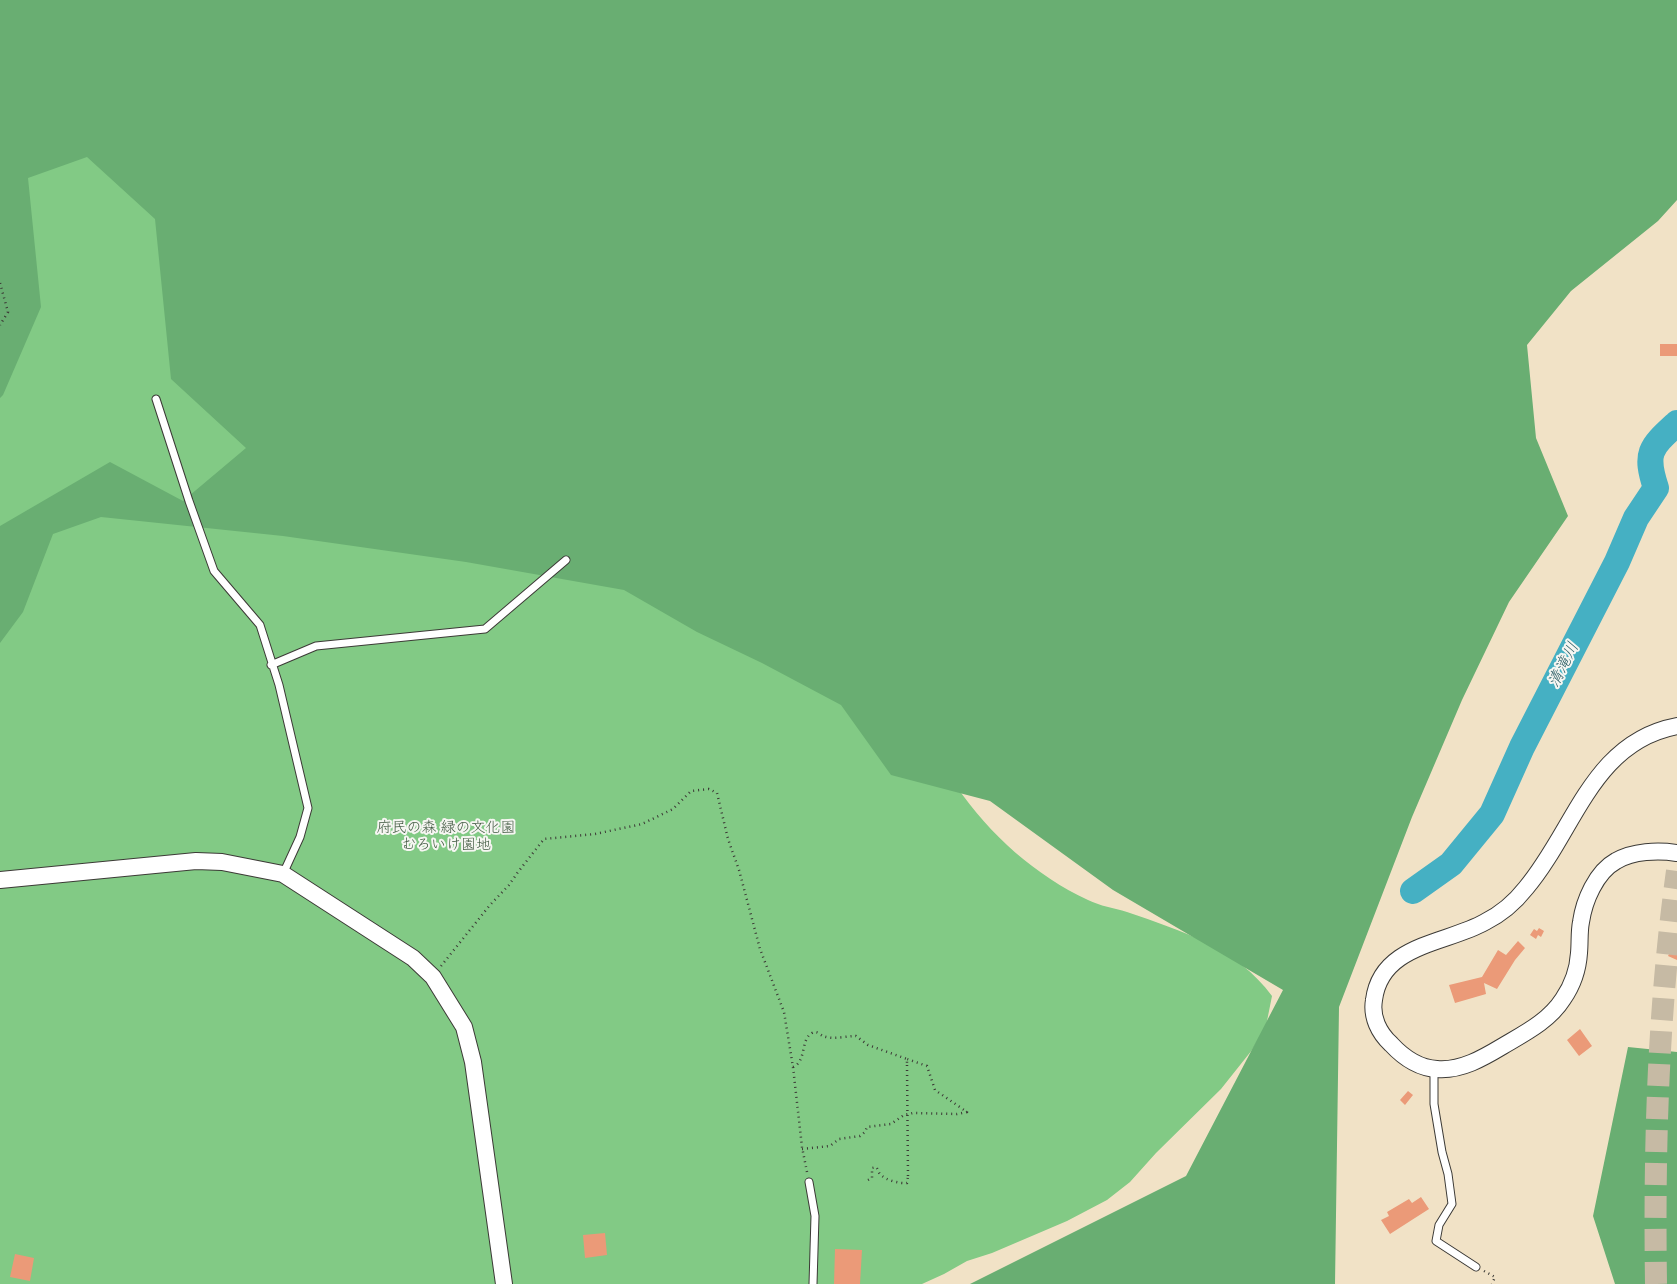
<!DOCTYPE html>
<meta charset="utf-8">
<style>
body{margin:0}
canvas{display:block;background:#f1e2c6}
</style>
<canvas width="1677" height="1284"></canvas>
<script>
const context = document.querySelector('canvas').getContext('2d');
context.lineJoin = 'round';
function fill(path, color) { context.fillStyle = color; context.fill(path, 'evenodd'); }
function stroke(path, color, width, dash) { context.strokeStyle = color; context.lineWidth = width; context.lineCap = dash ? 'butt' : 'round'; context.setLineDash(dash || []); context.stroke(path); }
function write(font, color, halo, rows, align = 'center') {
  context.font = font + ' Sriracha,"Klee One",sans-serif'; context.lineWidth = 4; context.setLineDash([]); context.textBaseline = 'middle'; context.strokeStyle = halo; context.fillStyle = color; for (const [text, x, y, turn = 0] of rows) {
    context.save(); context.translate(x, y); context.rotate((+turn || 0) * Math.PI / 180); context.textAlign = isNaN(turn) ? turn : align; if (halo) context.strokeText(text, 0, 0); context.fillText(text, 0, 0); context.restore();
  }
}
const green = new Path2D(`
 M0,0L957,787C989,834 1036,876 1088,900C1100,906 1114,908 1127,912C1182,931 1237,948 1272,996L1266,1026L1252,1050L1221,1089L1156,1153L1130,1182L1107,1200L1067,1221L992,1253L967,1261L944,1274L922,1284H0Z`);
const forest = new Path2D(`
 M0,0H1677V200L1658,221L1571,291L1527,345L1536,438L1568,516L1509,602L1462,700L1412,817L1339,1007L1335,1284H970L1186,1176L1283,990L1113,890L990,801L891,775L841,705L762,663L697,632L624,590L466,562L283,536L101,517L53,534L23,612L0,643V526L110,462L183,501L246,448L171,379L155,219L87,157L28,178L41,307L3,395L0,398Z
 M1628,1047L1677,1052V1284H1615L1593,1216Z`);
const river = new Path2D(`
 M1413,891L1451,864L1492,814L1522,747L1617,562L1636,518L1656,488C1644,452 1651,447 1677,423`);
const building = new Path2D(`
 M1660,344H1677V356H1660Z
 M1539,928L1544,931L1541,937L1538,935L1536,939L1530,935L1534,929L1537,931Z
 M1677,938V960L1668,956Z
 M1518,941L1525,948L1515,960L1497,989L1484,983L1486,994L1455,1003L1449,985L1482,977L1498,950L1506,955Z
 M1580,1029L1592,1046L1579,1056L1567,1040Z
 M1408,1091L1413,1095L1405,1105L1400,1100Z
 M1421,1197L1429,1209L1390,1234L1381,1220L1389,1216L1387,1212L1409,1199L1412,1203Z
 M605,1233L607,1255L585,1258L583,1235Z
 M835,1249L862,1250L860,1284H834Z
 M15,1254L34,1258L30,1281L10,1277Z`);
const trunkTunnel = new Path2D(`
 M1656,1284C1654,1145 1658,1009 1677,871`);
const path = new Path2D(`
 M0,283L8,312L0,325
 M441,966L490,905L509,885L518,872L544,839L595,834L642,824L673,809L691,791L709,789L717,793L728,839L739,870L760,949L784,1012L793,1067L802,1147L807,1172
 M793,1067C807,1061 800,1040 812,1033C817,1030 820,1035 823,1036C833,1040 846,1036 856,1036L868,1045L907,1059V1065
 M802,1149L830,1146L839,1139L860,1136L865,1132L867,1127L891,1124L904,1115L913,1113L957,1114L967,1112L935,1090L927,1066L907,1059
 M868,1180L872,1178V1168L876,1167C878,1169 878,1172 880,1174C885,1180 900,1184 907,1183L908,1177
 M1484,1271L1495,1277L1492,1284`);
const service = new Path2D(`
 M156,399L189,501L214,571L260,625L279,685L308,808L300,837L283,874
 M271,665L316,646L485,629L566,560
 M1434,1069V1104L1442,1152L1448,1174L1452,1204L1439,1225L1436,1241L1476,1267
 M809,1182L815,1216L813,1284`);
const tertiary = new Path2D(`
 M1677,726C1592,742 1575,830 1526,888C1515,902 1501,914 1485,922C1446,944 1381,944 1374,1000C1371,1017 1379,1033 1391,1044C1403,1057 1418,1068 1437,1069C1461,1071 1483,1058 1503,1046C1525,1033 1549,1021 1563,999C1572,986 1578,969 1579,953C1580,943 1579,932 1581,922C1584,901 1596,872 1616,861C1633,851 1658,850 1677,853
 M0,880L196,861L222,862L283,874L413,958L433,977L464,1027L473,1062L504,1284`);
const pathBridge = new Path2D(`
 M907,1065L908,1177`);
const parkNames = [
 ["府民の森 緑の文化園",446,828],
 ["むろいけ園地",446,845]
];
const waterNames = [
 ["清滝川",1564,665,-63]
];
fill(green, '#82ca85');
fill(forest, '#69ae72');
stroke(river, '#45b0c3', 26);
fill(building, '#eb9a78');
stroke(trunkTunnel, '#c6baa4', 22, [22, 11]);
stroke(service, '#3c3a36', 9);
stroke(tertiary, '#3c3a36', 18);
stroke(path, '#3c3a36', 2.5, [1, 4]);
stroke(service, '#fff', 7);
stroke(tertiary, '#fff', 16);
stroke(pathBridge, '#3c3a36', 2.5, [1, 4]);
write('15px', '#405941', '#f6f6f2', parkNames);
write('italic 16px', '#2e5f67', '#f6f6f2', waterNames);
</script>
